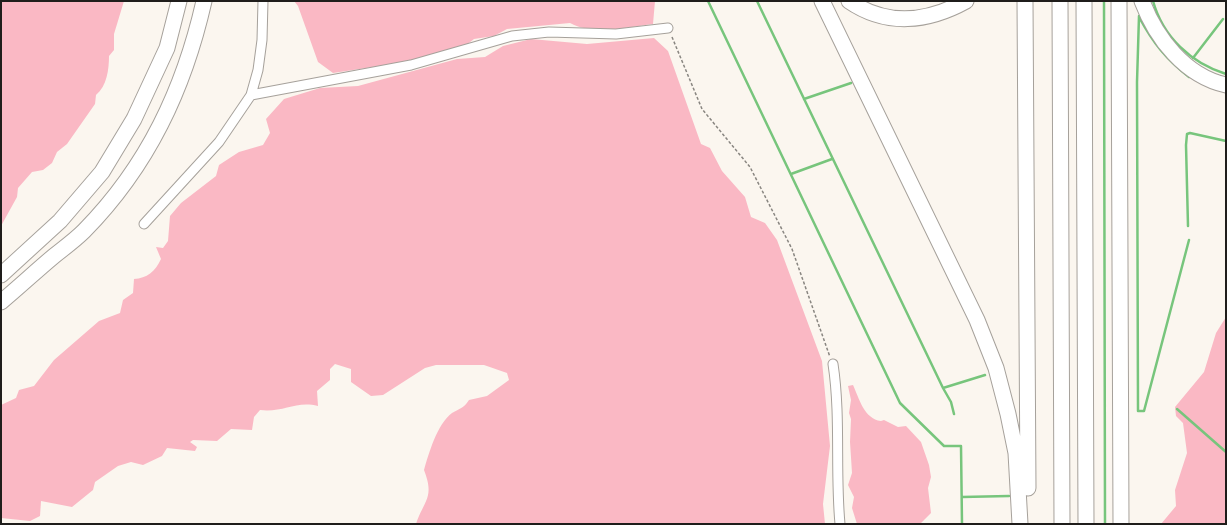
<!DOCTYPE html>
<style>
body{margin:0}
#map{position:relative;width:1227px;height:525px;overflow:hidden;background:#fbf6ef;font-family:"DM Sans",sans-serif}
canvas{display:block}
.frame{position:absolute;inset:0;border:2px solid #1f1d1b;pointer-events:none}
</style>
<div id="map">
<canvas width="1227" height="525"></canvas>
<div class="frame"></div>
</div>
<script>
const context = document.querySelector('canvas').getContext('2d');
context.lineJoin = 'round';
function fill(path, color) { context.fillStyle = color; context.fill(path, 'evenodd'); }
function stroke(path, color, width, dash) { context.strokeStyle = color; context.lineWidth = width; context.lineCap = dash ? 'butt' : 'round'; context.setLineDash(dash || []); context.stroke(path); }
const green = new Path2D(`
 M1,1H124L114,34V50L109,56C109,69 107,86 96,95L95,104L67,144L57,152L52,163L43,170L32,172L18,188L17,197L1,226Z
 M294,1H655L653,24C627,27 594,36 570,23L507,29L494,36L474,39L465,46L406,62L333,73L318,62L298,6Z
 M654,38L668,51L701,144L710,148L722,171L745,197L751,217L765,223L777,240L822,361L830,446L823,504L825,524H416C424,500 435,498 424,470C429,453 437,424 452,413C460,408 463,409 469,400L487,396L509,380L507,373L484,365H436L425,368L383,395L371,396L351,382V369L335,364L330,369V380L317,391L318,406C296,400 283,413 260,410L254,417L252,430L231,429L217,441L193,440L190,442L197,447L195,451L167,448L162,456L143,465L131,462L118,466L95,482L93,490L72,507L41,501L40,516L30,521L1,518V405L16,398L19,390L34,386L54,360L99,321L120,313L123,300L133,293L134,279C147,278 155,272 161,259L156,247L163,248L168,241L170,216L181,203L216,176L219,165L239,152L263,145L270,133L266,119L284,99L320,88L358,86L457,59L485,57L503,46L531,39L587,44Z
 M1226,317V524H1161L1176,506L1175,490L1187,453L1183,423L1176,416L1175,407L1204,372L1216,333Z
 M853,385C859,398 864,419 881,421L884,420L898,427L906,426L921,442L929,465L931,477L928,488L931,513L920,524H857L852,508L854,497L848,485L852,473L850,442L851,419L849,413L851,400L848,386Z`);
const stream = new Path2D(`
 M708,1L900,403L944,446H961L962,524
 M757,1L943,388
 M1104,1L1105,524
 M1153,1C1163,37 1191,63 1226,74
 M1139,16L1137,82L1138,411H1144L1189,240
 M1139,17C1153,43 1166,59 1189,77
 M1193,58L1223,19
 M804,99L851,83
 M791,174L832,159
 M1188,226L1186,145L1187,134L1190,133L1226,141
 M1177,409L1226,452
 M954,414L951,402L943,388L985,375
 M962,497L1009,496`);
const path = new Path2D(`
 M672,37L702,109L750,167L792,249L830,357`);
const minor = new Path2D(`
 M251,95L411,65L512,36L549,32L616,34L668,28
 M144,224L219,142L251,95L258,70L262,40L263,1
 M833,364C841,417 835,471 840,524`);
const primary = new Path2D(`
 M1,275L60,221L102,172L134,119L167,48L179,1
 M1,302C19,287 36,271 54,256C64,248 75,240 84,231C148,166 184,89 204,1`);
const trunk = new Path2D(`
 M822,1L977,320L996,368L1008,414L1016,453L1020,524
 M849,1C887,27 928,22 966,1
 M1025,1L1028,488
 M1060,1L1062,524
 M1084,1L1086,524
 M1119,1L1121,524
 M1142,1C1156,38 1185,76 1226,85`);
fill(green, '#fab8c4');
stroke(stream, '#77c57c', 2.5);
stroke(minor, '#a6a19b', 11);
stroke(primary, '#a6a19b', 17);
stroke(trunk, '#a6a19b', 17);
stroke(path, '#898681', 1.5, [3, 2]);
stroke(minor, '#fff', 9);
stroke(primary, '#fff', 15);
stroke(trunk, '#fff', 15);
</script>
